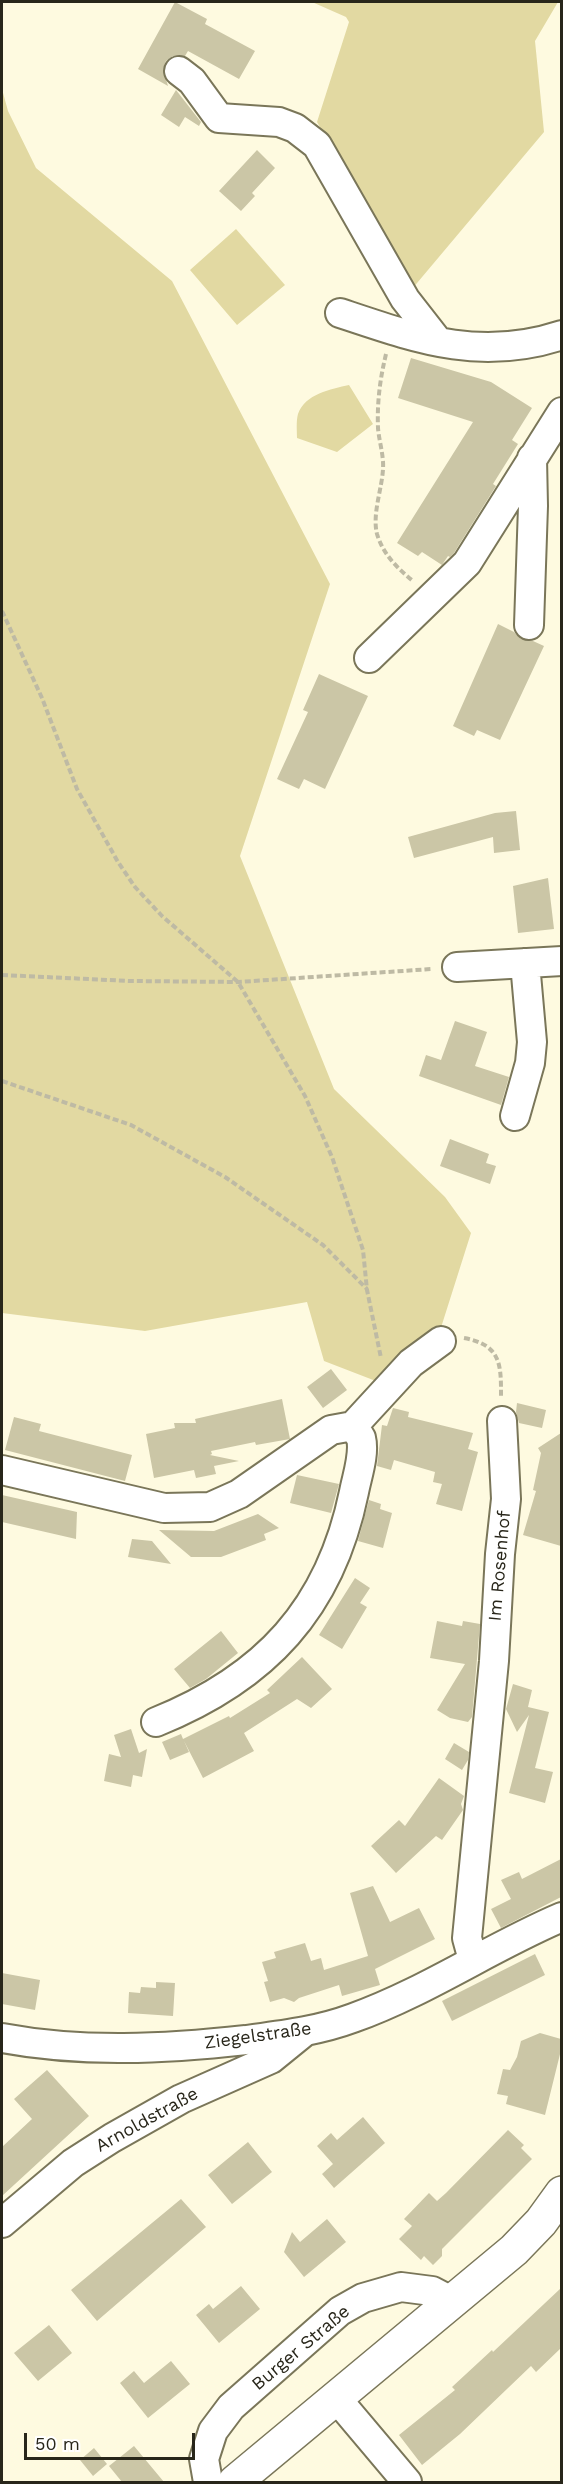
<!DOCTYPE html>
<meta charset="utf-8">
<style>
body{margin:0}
#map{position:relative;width:563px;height:2484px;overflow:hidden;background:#fefae0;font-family:"Work Sans",sans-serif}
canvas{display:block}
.frame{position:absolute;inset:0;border:3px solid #28261a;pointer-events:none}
.scale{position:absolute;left:24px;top:2433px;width:171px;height:27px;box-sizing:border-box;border:3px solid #28261a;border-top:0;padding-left:8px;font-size:18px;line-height:21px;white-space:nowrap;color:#28261a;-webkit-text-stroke:4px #fff;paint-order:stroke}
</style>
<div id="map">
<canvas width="563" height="2484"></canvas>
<div class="frame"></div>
<div class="scale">50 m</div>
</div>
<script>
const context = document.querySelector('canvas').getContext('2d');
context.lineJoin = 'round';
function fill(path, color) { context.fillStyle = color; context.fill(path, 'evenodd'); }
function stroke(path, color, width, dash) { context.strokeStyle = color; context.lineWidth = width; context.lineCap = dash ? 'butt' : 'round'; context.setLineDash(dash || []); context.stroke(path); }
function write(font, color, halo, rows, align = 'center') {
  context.font = font + ' "Work Sans",sans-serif'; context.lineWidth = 5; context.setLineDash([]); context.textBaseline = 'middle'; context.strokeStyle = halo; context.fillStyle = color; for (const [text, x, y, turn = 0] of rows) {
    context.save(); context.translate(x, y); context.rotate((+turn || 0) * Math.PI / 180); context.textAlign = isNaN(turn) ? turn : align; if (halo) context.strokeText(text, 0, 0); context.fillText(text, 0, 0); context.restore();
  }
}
const green = new Path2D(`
 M312,2H558L535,41L544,132L412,289L395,253L317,122L349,22L346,17Z
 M2,89L8,111L36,168L172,281L330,584L240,856L334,1089L445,1197L471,1233L438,1337L381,1383L324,1361L307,1302L145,1331L2,1313Z
 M236,229L285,285L237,325L190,270Z
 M349,385L373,424L337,452L297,438C297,431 296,421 298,414C305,394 331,389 349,385Z`);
const building = new Path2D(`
 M175,2L207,19L205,24L255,51L239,79L188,51L185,56H173L166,61L163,69L168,86L138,69Z
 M176,90L201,122L199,126L185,117L179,127L161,115Z
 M257,150L275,168L252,193L255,196L241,211L219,191Z
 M411,358L491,382L532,408L512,440L518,444L493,484L496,486L454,553L450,557L448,556L442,565L422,552L418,556L397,543L473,422L398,398Z
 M498,624L514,632L521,639L533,641L544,646L500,740L477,730L474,736L453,726Z
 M319,674L368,696L325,789L304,779L299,789L277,779L308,712L303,710Z
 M516,811L520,850L494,853L493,837L414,858L408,837L495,813Z
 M548,878L554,929L518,933L513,886Z
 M455,1021L487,1032L475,1066L509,1077L501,1105L419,1076L426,1055L441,1060Z
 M450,1139L489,1154L486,1163L496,1166L490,1184L440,1166Z
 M331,1369L347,1390L323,1408L307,1387Z
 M282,1399L290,1439L256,1445L255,1442L211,1451L212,1454L210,1455L239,1461L214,1466L216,1474L196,1478L194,1470L154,1478L146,1434L175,1428L174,1423H196L195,1419Z
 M517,1403L546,1410L542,1428L519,1423L516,1412Z
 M393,1408L409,1412L408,1417L473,1433L468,1449L478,1452L462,1511L436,1504L442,1484L433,1482L435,1472L394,1460L391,1470L377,1466L382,1425L387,1426Z
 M14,1417L41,1424L39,1431L132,1455L125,1481L5,1450Z
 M561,1433V1546L523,1535L536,1491L533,1490L541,1453L538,1448Z
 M297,1475L339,1484L331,1513L290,1503Z
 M2,1495L77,1512L76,1539L2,1522Z
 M369,1500L381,1504L380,1509L392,1513L383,1548L358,1541Z
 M258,1514L279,1528L264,1534L266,1540L221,1557H191L159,1530L214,1531Z
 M132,1539L152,1541L171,1564L128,1557Z
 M355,1578L370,1588L360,1603L367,1607L342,1649L319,1635Z
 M437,1621L462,1626L463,1621L480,1624L472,1717L468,1722L450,1718L437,1710L465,1664L430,1658Z
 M221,1631L238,1653L206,1679L190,1688L174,1669Z
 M302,1657L332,1689L311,1708L297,1699L244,1733L254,1751L203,1778L184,1741L189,1752L170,1760L162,1742L181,1734L183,1739L229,1716L230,1718L270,1693L267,1690Z
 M513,1684L532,1690L528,1707L549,1712L535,1768L553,1772L545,1803L509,1793L529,1715L517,1732L506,1709Z
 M131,1729L139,1753L147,1749L142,1777L133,1775L131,1787L104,1781L109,1754L121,1757L114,1735Z
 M454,1743L469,1752L468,1760L462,1770L445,1759Z
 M439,1778L464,1796L461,1804L463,1810L442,1840L436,1836L396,1873L371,1846L399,1820L405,1826Z
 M561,1859V1897L501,1928L491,1909L511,1899L501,1880L519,1872L522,1879Z
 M373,1886L390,1922L419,1908L435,1939L375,1969L380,1985L342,1996L339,1985L299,1998L294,2002L284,1998L270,2002L264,1982L268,1981L262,1962L276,1958L274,1952L305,1943L311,1961L321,1958L324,1970L368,1956L350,1893Z
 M535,1954L545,1975L452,2021L442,2001Z
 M2,1973L40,1980L35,2010L2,2004Z
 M156,1982L175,1983L173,2016L128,2013L129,1992L140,1993L141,1987L156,1988Z
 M540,2033L561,2039V2050L545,2115L506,2104L508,2096L497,2094L503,2069L510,2070L517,2057L521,2041Z
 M47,2070L89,2116L2,2196V2147L32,2119L14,2099Z
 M363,2117L385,2143L334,2188L322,2174L333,2164L317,2146L331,2133L337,2140Z
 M508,2130L524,2145L521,2148L532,2159L442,2249V2256L433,2265L424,2256L421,2260L399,2239L412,2226L404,2219L429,2193L437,2201L446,2193Z
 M248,2142L272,2172L232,2204L208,2175Z
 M181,2199L206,2227L97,2321L71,2290Z
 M327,2219L346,2242L304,2277L284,2252L292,2232L300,2242Z
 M241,2286L260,2309L219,2343L196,2315L209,2304L213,2309Z
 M561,2288V2348L536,2372L531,2366L460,2434L422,2465L399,2435L455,2390L452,2387L492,2350L493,2352Z
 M49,2325L72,2353L38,2381L14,2353Z
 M171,2361L190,2384L148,2418L120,2383L134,2371L144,2383Z
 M134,2446L164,2482H122L109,2466Z
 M94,2448L107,2464L93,2476L80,2460Z`);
const path = new Path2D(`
 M386,354C380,379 377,402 378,428C379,441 384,456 383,469C382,489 372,514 377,534C383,554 397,568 413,581
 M2,611L42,698L77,789L118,862L135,887L162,916L238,982L305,1096L332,1157L363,1250L367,1290L381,1358
 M2,975L130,981L238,982L432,969
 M2,1081L131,1125L225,1177L323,1245L367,1289
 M464,1338C502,1345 501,1366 501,1397`);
const minor = new Path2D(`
 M179,71L192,81L219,118L279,122L295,128L317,145L405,299L437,340
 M340,313C418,339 480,362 562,335
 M529,625L533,506L532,458
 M369,658L467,563L562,412
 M457,967L562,961
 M515,1116L530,1063L532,1042L525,963
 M2,1470L164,1508L210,1507L239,1494L331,1430L353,1426L411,1363L441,1341
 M156,1722C265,1678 330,1609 354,1492C357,1476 365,1454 361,1438C359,1434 355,1430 353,1426
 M473,1960L467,1938L494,1661L500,1554L506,1499L502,1421
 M2,2038C82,2053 165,2049 246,2040C283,2035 318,2031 353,2018C426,1992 491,1947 562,1917
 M2,2223L73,2163L112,2138L181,2099L271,2059L303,2033
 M337,2399L407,2482
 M208,2482L204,2459L213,2431L231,2407L340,2311L363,2298L401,2287L432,2291L453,2302`);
const major = new Path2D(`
 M235,2482L514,2250L541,2222L562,2193`);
const streetNames = [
 ["Im Rosenhof",500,1566,-85],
 ["Ziegelstraße",258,2036,-8],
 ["Arnoldstraße",147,2120,-29],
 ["Burger Straße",301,2348,-40]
];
fill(green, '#e2d9a2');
fill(building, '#cbc6a6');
stroke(minor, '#7a7659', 32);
stroke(major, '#7a7659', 36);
stroke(path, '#bebaa4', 4, [6, 3]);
stroke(minor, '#fff', 28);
stroke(major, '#fff', 33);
write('18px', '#28261a', '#fff', streetNames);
</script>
